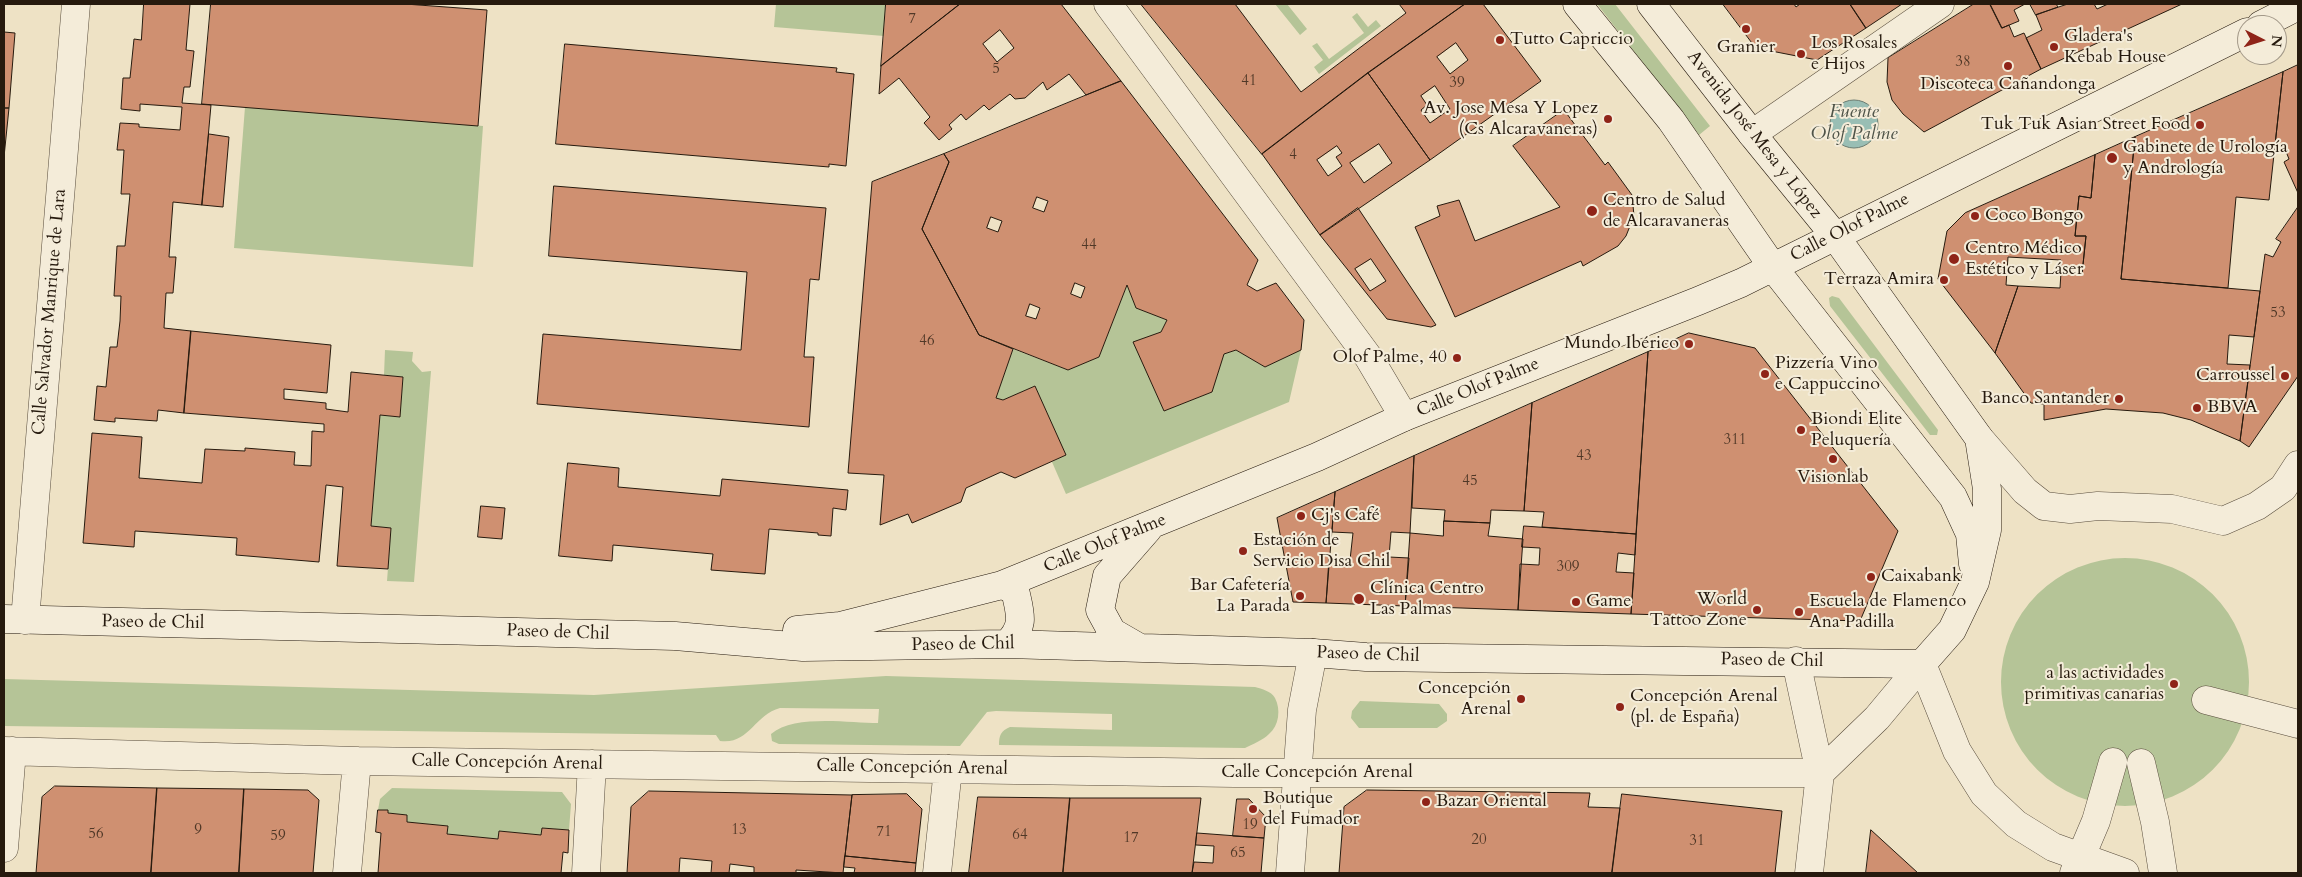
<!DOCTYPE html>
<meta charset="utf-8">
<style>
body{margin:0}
#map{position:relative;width:2302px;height:877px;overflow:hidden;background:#eee2c5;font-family:Cardo,serif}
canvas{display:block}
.frame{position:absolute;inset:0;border:5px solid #261a0e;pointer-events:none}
.north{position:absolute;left:2237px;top:15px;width:50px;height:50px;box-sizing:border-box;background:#f4ecd9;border:1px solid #a29888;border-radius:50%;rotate:95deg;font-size:14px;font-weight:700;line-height:20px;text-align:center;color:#261a0e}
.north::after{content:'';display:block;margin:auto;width:18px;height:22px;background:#8f2418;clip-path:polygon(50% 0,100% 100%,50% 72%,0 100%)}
</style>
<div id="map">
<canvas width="2302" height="877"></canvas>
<div class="frame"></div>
<div class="north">N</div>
</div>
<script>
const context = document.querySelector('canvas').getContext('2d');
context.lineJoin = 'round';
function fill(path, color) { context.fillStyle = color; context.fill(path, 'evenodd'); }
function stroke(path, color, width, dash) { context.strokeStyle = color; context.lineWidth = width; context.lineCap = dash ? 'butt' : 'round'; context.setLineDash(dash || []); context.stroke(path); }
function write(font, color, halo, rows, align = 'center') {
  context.font = font + ' Cardo,serif'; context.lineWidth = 4; context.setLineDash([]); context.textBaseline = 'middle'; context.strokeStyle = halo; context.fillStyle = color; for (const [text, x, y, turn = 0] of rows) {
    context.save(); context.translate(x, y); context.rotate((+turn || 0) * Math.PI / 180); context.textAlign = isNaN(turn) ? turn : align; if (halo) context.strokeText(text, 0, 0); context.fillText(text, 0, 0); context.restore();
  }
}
const green = new Path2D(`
 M776,4H886L884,36L774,27Z
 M1275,4H1287L1307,29L1300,35Z
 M1597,4H1615L1710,126L1699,135Z
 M1357,13L1368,27L1376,20L1381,26L1319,74L1314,67L1323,60L1312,46L1317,43L1329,59L1364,33L1352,17Z
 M245,107L483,126L473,267L234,248Z
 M1127,285L1136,308L1167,320L1161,332L1134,342L1164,411L1212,392L1224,354L1236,350L1265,367L1301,350L1289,402L1066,494L1052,462L1065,455L1035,386L1003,400L996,398L1013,349L1068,370L1099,357Z
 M1832,296L1839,298L1938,430L1937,435H1930L1830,306L1829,298Z
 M385,350L413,352L412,361L422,372L431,371L414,582L387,581L391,528L371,526L380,415L400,417L403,377L384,375Z
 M2001 682a124 124 0 1 1 248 0a124 124 0 1 1-248 0Z
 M886,676L1255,687C1262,689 1271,691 1275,698C1281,709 1279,726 1269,734C1263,740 1253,744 1245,748L999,745C999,735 1001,731 1010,727L1112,730V714L996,711L987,712L960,746L779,744L772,741L771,734C794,714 849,723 878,723L879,709L780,708C754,715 749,745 720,741L716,735L4,726V679L594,695Z
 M1360,701L1439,704L1447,714V721L1437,728H1359L1351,718L1352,711Z
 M392,788L562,792L571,804L569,830L542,828L541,835L499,831L498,839L447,834L448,826L407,822V815L388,813V810H378L380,799Z`);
const water = new Path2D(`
 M1830 124a24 24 0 1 1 48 0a24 24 0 1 1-48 0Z`);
const building = new Path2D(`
 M144,4H190L186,50L194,51L190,87H184L182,103L211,105L202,205L173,202L169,257H176L173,293H166L164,328L191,331L184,413L158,410L157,421L115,418V422L94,420L97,386L106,387L110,347H117L120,321L121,296H114L117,246H125L130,194H121L124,150H117L120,123L139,124V127L180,130L182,107L140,104V111L121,109L123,78H130L134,39L141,40Z
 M211,4H405L487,10L478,126L202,104Z
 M886,4H960L881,66Z
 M960,4H1061L1121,81L1086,95L1069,74L1047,90L1043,82L1025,98L1015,99L1010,94L989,110L984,105L966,120L961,114L949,125L952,129L939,140L924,123L930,117L899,78L879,94L881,66ZM1000,30L1014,48L997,62L983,44Z
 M1141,4H1235L1301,92L1406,13L1399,4H1465L1368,73L1262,154Z
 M1465,4H1483L1541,81L1430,160L1368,73ZM1456,43L1468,60L1450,74L1437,57ZM1435,86L1450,109L1430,123L1421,110L1427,105L1421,96Z
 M1723,4H1794L1796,7L1800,4H1850L1866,28L1817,60L1756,48Z
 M1850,4H1902L1866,28Z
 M1974,4H1990L2002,28L2009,25L2014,37L2024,33L2041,69L1924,132L1903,114L1892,100L1887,82L1888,58Z
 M1990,4H2025L2014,10L2019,21L2002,28Z
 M2030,4H2056L2058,7L2036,15Z
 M2068,4H2094L2097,9L2108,4H2182L2041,69L2026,38L2042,30L2036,15Z
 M4,32L15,33L9,108H4Z
 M565,44L837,68L836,72L854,74L846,166L829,164V167L556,144Z
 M2298,65V193L2284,162L2289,159L2283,144L2275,145L2283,72Z
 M2283,72L2269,200L2236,197L2228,288L2121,279L2135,137Z
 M1368,73L1430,160L1320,235L1262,154ZM1379,144L1392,163L1364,183L1350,163ZM1337,146L1342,153L1336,157L1342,166L1328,176L1317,160Z
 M1121,81L1258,260L1247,285L1257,291L1276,283L1304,320L1301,350L1265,367L1236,350L1224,354L1212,392L1164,411L1133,342L1161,332L1167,320L1136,308L1127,285L1099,357L1068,370L979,335L922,229L949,162L944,154ZM1037,197L1048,201L1044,212L1033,208ZM991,217L1002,221L998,232L987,228ZM1075,283L1085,287L1081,298L1071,294ZM1030,304L1040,308L1036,319L1026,316Z
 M4,108H9L4,157Z
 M1564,110L1605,165L1608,162L1632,195L1634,216L1626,236L1618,246L1583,266L1581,261L1455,317L1415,227L1440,216L1437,206L1459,200L1475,241L1560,207L1513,146Z
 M209,134L229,137L223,207L202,205Z
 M2135,137L2121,279L2260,291L2254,337L2229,335L2227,364L2250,365L2240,441L2191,420L2163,413L2106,409L2044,420V404L2031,403L1995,353L2018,286L2060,288L2061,272L2082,274L2086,236H2075L2079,196L2091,198L2095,155Z
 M944,154L949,162L922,229L979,335L1013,349L996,398L1003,400L1035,386L1066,455L1015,478L1001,472L966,488L961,502L912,523L908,514L880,525L884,475L848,473L872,182Z
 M2095,155L2091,198L2079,196L2075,236H2086L2082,274L2061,272V260L2008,257L2006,285L2018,286L1995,353L1938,279L1947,231L1965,213Z
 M554,186L826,208L819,280L810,279L804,357H814L809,427L537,404L543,334L741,350L747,272L549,256Z
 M2298,207V376L2249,447L2240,441L2265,254L2273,257L2281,242L2276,239Z
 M1358,208L1436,325L1431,327L1387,319L1320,235ZM1371,259L1386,281L1370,291L1355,269Z
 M191,331L331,345L327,393L284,389V399L326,403V409L348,412L351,372L403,377L400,417L380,415L371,526L391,528L388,569L337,566L343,487L326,485L319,562L236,555L237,538L135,531L134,547L83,543L92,433L142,437L139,478L202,483L205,449L245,451V448L295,452L294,465L311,466L312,431L324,432V424L184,413Z
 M1689,333L1755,348L1898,531L1860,621L1631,614L1648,352Z
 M1648,352L1636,534L1542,527L1544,512L1524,511L1532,403Z
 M1532,403L1524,511L1491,510L1490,523L1444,521L1445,510L1412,508L1414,456Z
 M1414,456L1410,533L1391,532L1389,557L1409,558L1405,606L1326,603L1329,559L1350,560L1353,533L1332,532L1335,492Z
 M568,463L619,468L618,487L720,496L722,479L848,490L846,510L833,508L831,536L818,535V533L769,529L765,574L711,570L713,554L613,545L612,561L559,556Z
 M1335,492L1326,603L1293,602L1277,518Z
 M481,506L505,508L502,539L478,537Z
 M1444,521L1490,523L1488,536L1523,539L1518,610L1405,606L1410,533L1443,536Z
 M1524,526L1636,534L1635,555L1618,553L1616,572L1634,573L1631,614L1518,610L1520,564L1539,565L1540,548L1522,547Z
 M55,786L157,788L151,873H36L42,797Z
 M157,788L244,789L239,873H151Z
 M244,789L308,790L319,800L313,873H239Z
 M1367,790L1590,793L1588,807L1620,808L1612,873H1339L1344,807Z
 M649,791L852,795L843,873L796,870V873H754V867L730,864L729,873H711L712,861L680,858L679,873H627L631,807Z
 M907,794L922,809L916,863L845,856L852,795Z
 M1622,794L1782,811L1775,873H1612Z
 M978,797L1070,798L1063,873H969Z
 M1070,798H1201L1192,873H1063Z
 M1237,799H1249L1266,817L1264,838L1233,836Z
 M378,810H388V813L407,815V822L448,826L447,834L498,839L499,831L541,835L542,828L569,830L568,853L563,852L561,873H378L381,833L376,832Z
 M1871,830L1918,873H1866Z
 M1197,833L1264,838L1261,873H1192L1194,862L1213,863L1214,846L1196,845Z
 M845,856L916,863L915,873H854L855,868L844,867Z`);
const street = new Path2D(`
 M1108,4L1369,358L1404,417
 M1752,134L1940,4
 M1979,438L2025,491L2044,506L2070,509L2098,506L2172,509L2223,521L2257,506L2283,488L2298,465
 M25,620L76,4
 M1796,661L1820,773L1809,873
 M2206,700L2298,724
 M4,751L357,761L1235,773H1820
 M2141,763L2155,822L2163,873
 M1820,773L1877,718L1922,664L1957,751L1984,794L2016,824L2053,847L2125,873
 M4,848L12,751
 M347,873L357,761
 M586,873L592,764
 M937,873L948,769
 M1290,873L1302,710L1313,653
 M2074,873L2096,821L2113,762`);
const secondary = new Path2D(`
 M1577,4L1671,120L1772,266L1953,497L1970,534L1973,564
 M2261,25L2298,6
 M1002,585L1015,590C1020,613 1026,626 1007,644
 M4,619L675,636L803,647L1007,644L1313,653L1366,657L1922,664L1952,630L1975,582L1987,530V489L1979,438L1835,236L1752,134L1651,4
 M797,630L840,626L1002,585L1317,457L1404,417L1698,301L1741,283L2247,32
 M1138,647L1112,632L1100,610L1107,576L1148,529`);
const markers = [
 [1746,29,5,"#8f2418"],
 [1500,40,5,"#8f2418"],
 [2054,47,5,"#8f2418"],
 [1801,54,5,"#8f2418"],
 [2008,66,5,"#8f2418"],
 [1608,119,5,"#8f2418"],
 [2200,125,5,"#8f2418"],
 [2112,158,6,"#8f2418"],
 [1592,211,6,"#8f2418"],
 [1975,216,5,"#8f2418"],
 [1954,259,6,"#8f2418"],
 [1944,280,5,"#8f2418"],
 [1689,344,5,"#8f2418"],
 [1457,358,5,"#8f2418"],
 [1765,374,5,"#8f2418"],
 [2285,376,5,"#8f2418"],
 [2119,399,5,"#8f2418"],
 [2197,408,5,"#8f2418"],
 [1801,430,5,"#8f2418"],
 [1833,459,5,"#8f2418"],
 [1301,516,5,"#8f2418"],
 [1243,551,5,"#8f2418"],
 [1871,577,5,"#8f2418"],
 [1300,596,5,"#8f2418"],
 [1359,599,6,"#8f2418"],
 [1576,602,5,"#8f2418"],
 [1757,610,5,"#8f2418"],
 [1799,612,5,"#8f2418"],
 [2174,684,5,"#8f2418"],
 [1521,699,5,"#8f2418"],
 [1620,707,5,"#8f2418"],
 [1426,802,5,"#8f2418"],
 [1253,809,5,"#8f2418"]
];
const numberNames = [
 ["7",912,20],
 ["38",1963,63],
 ["5",996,70],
 ["41",1249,82],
 ["39",1457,84],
 ["4",1293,156],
 ["44",1089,246],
 ["53",2278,314],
 ["46",927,342],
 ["311",1735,441],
 ["43",1584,457],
 ["45",1470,482],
 ["309",1568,568],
 ["19",1250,826],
 ["9",198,831],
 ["13",739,831],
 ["71",884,833],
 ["56",96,835],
 ["64",1020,836],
 ["59",278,837],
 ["17",1131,839],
 ["20",1479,841],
 ["31",1697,842],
 ["65",1238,854]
];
const poiNames = [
 ["Gladera's",2064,37],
 ["Kebab House",2064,58],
 ["Tutto Capriccio",1510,40],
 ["Los Rosales",1811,44],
 ["e Hijos",1811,65],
 ["Granier",1746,48,"center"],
 ["Discoteca Cañandonga",2008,85,"center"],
 ["Av. Jose Mesa Y Lopez",1598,109,"right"],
 ["(Cs Alcaravaneras)",1598,130,"right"],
 ["Tuk Tuk Asian Street Food",2190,125,"right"],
 ["Gabinete de Urología",2123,148],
 ["y Andrología",2123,169],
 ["Centro de Salud",1603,201],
 ["de Alcaravaneras",1603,222],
 ["Coco Bongo",1985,216],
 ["Centro Médico",1965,249],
 ["Estético y Láser",1965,270],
 ["Terraza Amira",1934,280,"right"],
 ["Mundo Ibérico",1679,344,"right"],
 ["Olof Palme, 40",1447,358,"right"],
 ["Pizzería Vino",1775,364],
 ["e Cappuccino",1775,385],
 ["Carroussel",2275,376,"right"],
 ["Banco Santander",2109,399,"right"],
 ["BBVA",2207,408],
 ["Biondi Elite",1811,420],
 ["Peluquería",1811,441],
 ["Visionlab",1833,478,"center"],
 ["Cj's Café",1311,516],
 ["Estación de",1253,541],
 ["Servicio Disa Chil",1253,562],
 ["Caixabank",1881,577],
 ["Bar Cafetería",1290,586,"right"],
 ["La Parada",1290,607,"right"],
 ["Clínica Centro",1370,589],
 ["Las Palmas",1370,610],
 ["World",1747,600,"right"],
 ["Tattoo Zone",1747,621,"right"],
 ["Game",1586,602],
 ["Escuela de Flamenco",1809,602],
 ["Ana Padilla",1809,623],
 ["a las actividades",2164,674,"right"],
 ["primitivas canarias",2164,695,"right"],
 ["Concepción",1511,689,"right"],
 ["Arenal",1511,710,"right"],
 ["Concepción Arenal",1630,697],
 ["(pl. de España)",1630,718],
 ["Boutique",1263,799],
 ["del Fumador",1263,820],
 ["Bazar Oriental",1436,802]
];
const streetNames = [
 ["Avenida José Mesa y López",1754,135,52],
 ["Calle Olof Palme",1850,228,-27],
 ["Calle Salvador Manrique de Lara",50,312,-85],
 ["Calle Olof Palme",1478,388,-22],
 ["Calle Olof Palme",1105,544,-22],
 ["Paseo de Chil",153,623,1],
 ["Paseo de Chil",558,633,2],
 ["Paseo de Chil",963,645,-1],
 ["Paseo de Chil",1368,655,2],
 ["Paseo de Chil",1772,661,1],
 ["Calle Concepción Arenal",507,763,1],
 ["Calle Concepción Arenal",912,768,1],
 ["Calle Concepción Arenal",1317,773]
];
const waterNames = [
 ["Fuente",1854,113],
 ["Olof Palme",1854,135]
];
fill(green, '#b5c497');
fill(water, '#99beb4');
stroke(water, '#6b7c72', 1);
fill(building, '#cf9071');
stroke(building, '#261a0e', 1);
stroke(street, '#584c3c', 29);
stroke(secondary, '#261a0e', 29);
stroke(street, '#f4ecd9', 28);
stroke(secondary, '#f4ecd9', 28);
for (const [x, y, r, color] of markers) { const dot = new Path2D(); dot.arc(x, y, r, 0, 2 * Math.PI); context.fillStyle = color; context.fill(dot); stroke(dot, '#f4ecd9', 2); }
write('15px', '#503827', null, numberNames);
write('18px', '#261a0e', '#f4ecd9', poiNames, 'left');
write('18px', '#261a0e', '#f4ecd9', streetNames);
write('italic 19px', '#4e5348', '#f4ecd9', waterNames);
</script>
